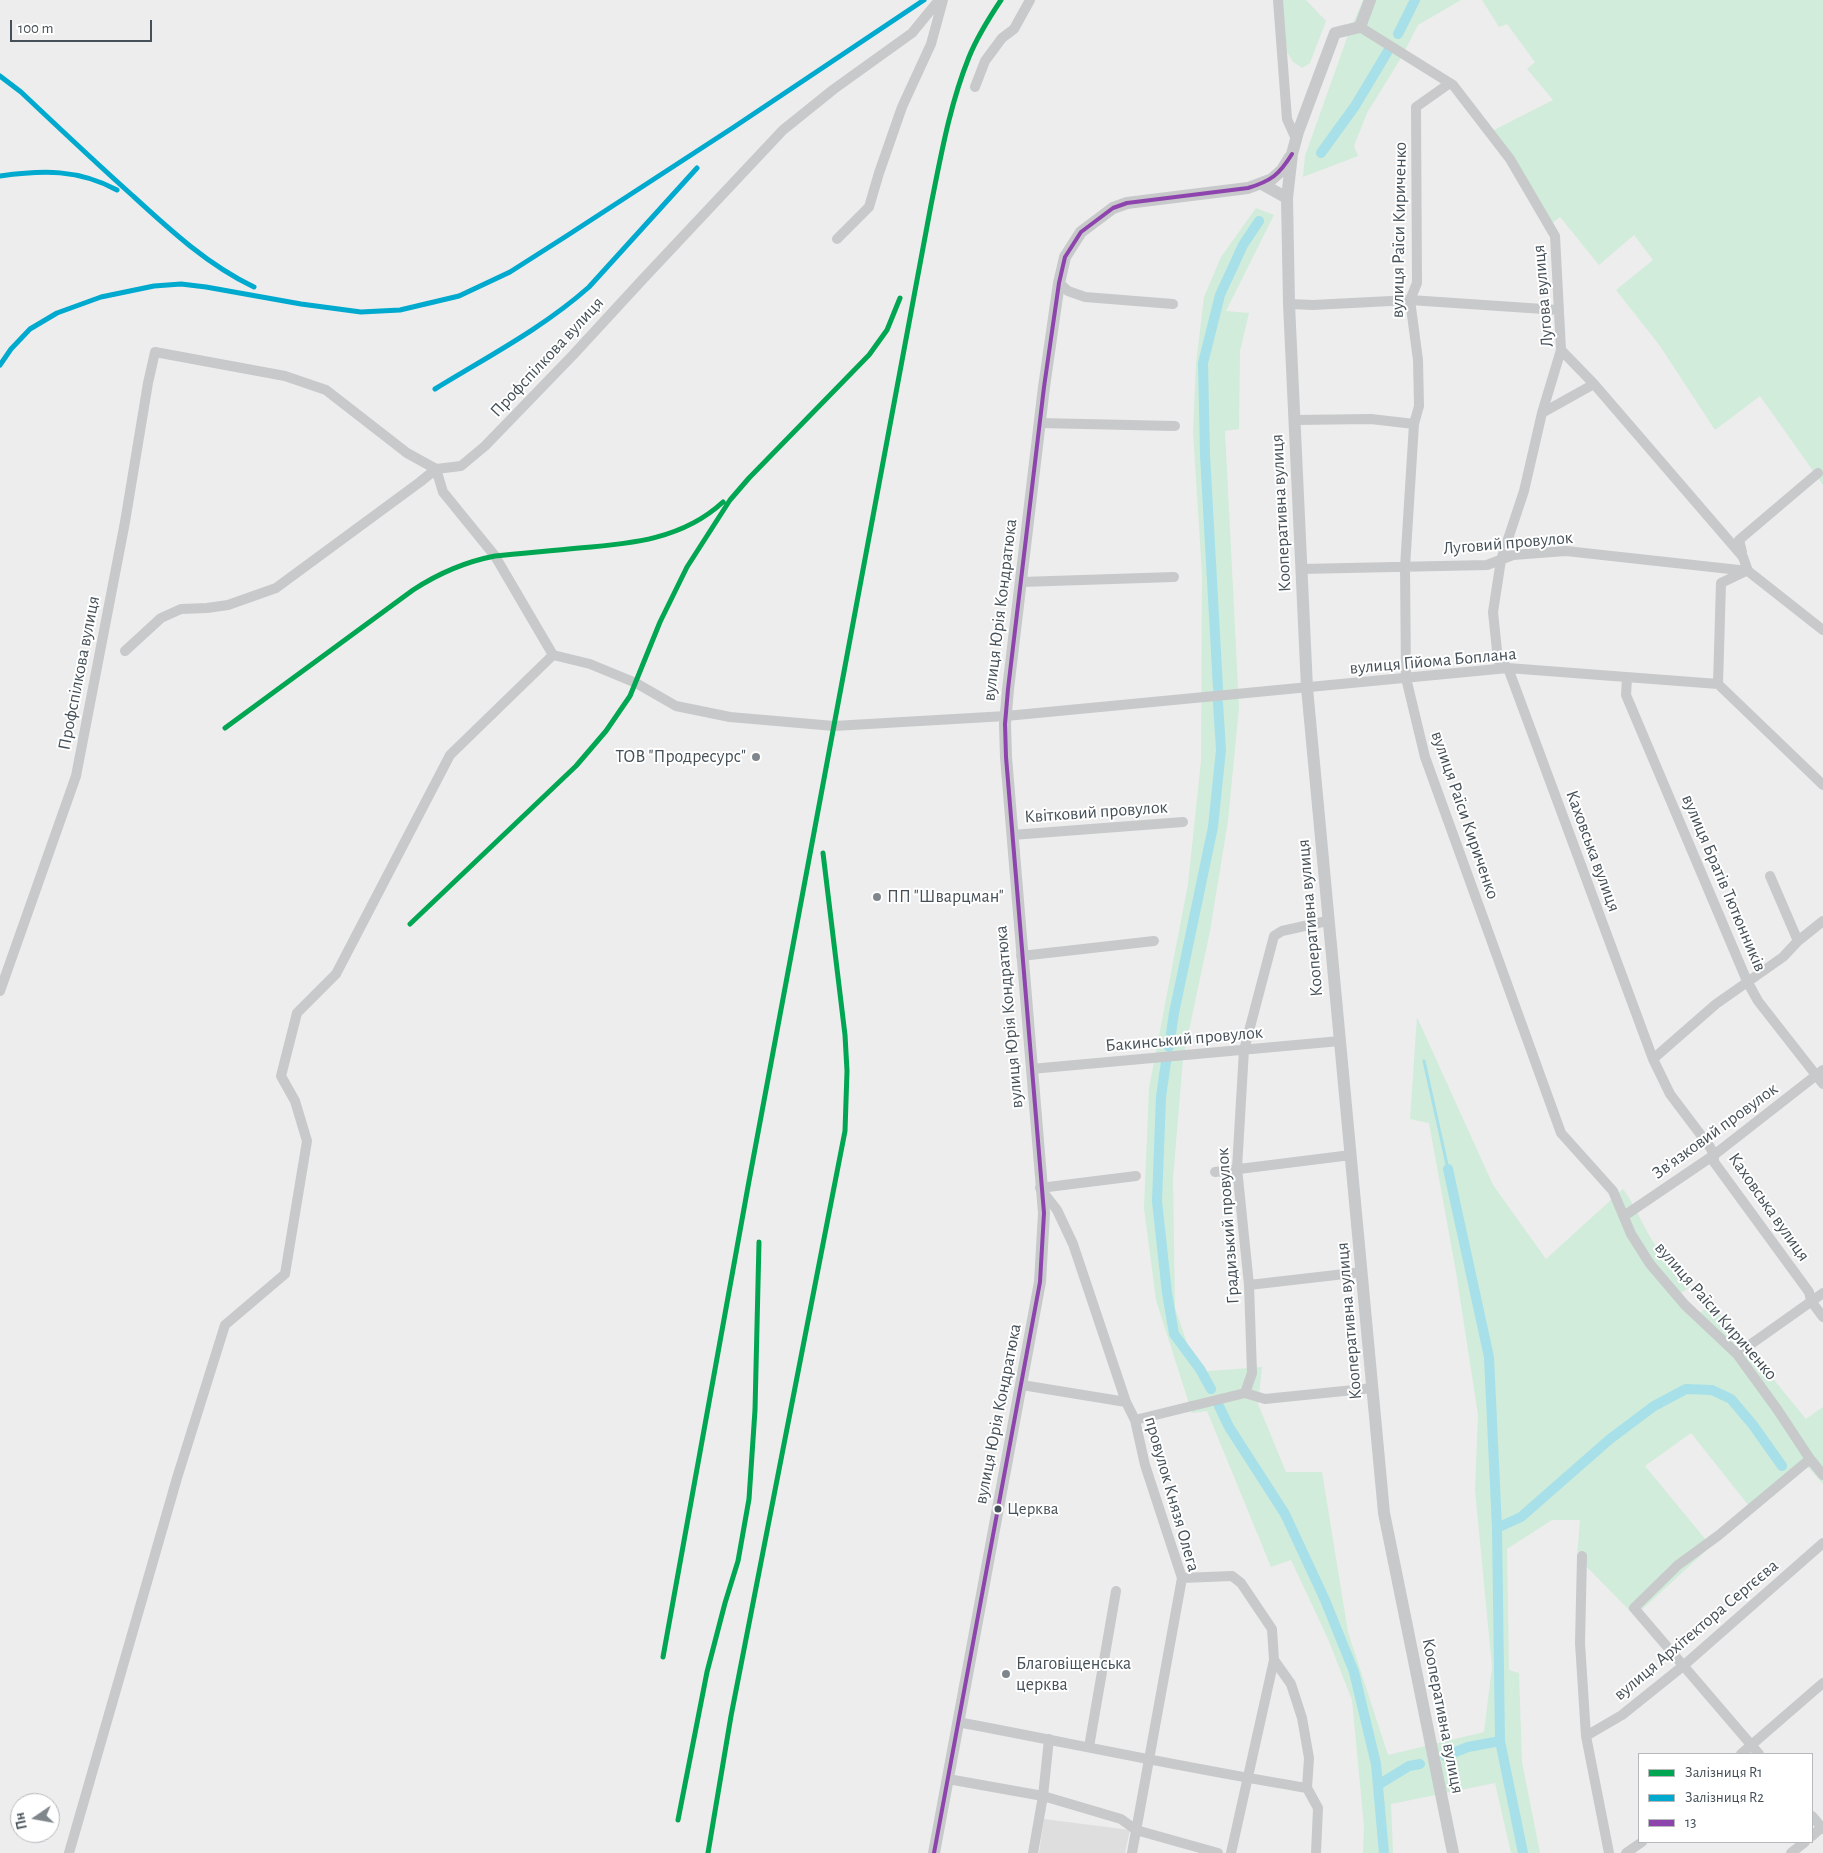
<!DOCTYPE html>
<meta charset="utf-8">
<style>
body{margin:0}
#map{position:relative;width:1823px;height:1853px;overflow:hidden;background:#ededed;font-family:"Alegreya Sans",sans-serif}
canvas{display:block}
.legend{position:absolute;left:1638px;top:1753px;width:175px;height:90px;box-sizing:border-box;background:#fff;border:1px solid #b5b9bc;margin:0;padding:6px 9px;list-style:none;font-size:15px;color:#455058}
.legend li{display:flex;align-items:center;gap:10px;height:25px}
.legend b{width:25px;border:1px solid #b5b9bc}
.north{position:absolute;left:10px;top:1793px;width:50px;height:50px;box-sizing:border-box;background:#fff;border:1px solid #b5b9bc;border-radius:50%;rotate:258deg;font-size:14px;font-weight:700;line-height:20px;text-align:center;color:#455058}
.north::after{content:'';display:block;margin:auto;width:18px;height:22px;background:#80878c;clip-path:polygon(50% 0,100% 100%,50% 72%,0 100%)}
.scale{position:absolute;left:10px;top:20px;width:142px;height:22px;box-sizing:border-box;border:2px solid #455058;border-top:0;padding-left:6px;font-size:15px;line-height:18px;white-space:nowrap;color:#455058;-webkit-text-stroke:4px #fff;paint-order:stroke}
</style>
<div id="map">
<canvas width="1823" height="1853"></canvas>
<ul class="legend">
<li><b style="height:6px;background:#00a651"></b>Залізниця R1</li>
<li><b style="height:6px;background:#00a9ce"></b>Залізниця R2</li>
<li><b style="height:6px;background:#8e44ad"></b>13</li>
</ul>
<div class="north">Пн</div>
<div class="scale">100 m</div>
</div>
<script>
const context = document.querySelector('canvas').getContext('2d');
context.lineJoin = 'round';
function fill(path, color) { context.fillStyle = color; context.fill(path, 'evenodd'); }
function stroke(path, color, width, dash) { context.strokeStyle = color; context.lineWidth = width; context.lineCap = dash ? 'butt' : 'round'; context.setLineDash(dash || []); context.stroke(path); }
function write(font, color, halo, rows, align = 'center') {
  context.font = font + ' "Alegreya Sans",sans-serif'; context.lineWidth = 4; context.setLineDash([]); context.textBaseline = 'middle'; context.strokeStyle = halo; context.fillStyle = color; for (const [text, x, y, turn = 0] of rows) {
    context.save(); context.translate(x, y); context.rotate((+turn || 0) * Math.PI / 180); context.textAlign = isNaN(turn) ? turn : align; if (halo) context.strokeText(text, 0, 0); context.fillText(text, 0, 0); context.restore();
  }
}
const education = new Path2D(`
 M1044,1819L1130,1830L1125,1853H1039Z`);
const green = new Path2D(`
 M1282,0H1306L1326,21L1310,63L1302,68L1293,62L1287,52Z
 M1363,0H1461L1418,25L1401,58L1367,113L1354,146L1358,156L1303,177L1305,156L1348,35Z
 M1482,0H1823V485L1760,396L1715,430L1660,346L1616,290L1653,260L1634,235L1599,265L1560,217L1551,224L1492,131L1553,100L1527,69L1535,62L1507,24L1499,27Z
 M1256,208L1274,215L1226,311L1249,313L1240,351L1239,429L1225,431L1239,707L1228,821L1210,931L1183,1059L1173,1179L1175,1308L1197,1372L1262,1367L1258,1404L1286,1472H1322L1348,1632L1388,1755L1484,1732L1492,1667L1475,1490L1478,1415L1456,1272L1429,1123L1410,1119L1417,1017L1493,1185L1546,1259L1623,1189C1637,1208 1645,1232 1660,1252C1668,1264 1680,1275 1691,1286L1681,1293L1699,1314L1711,1303L1806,1419L1823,1407V1484L1808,1467L1753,1511L1691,1433L1645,1466L1711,1546L1635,1616L1577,1557L1580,1520H1552L1507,1549L1509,1670L1519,1673L1522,1762L1540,1853H1511L1495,1783L1391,1804L1393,1853H1363L1364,1827L1352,1700L1328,1639L1291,1560L1271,1567L1207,1411L1192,1413L1156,1300L1144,1208L1149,1088L1188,884L1201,761L1202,574L1193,432L1196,364L1204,297L1221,257Z`);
const stream = new Path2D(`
 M1424,1061L1448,1169`);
const canal = new Path2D(`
 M1398,34L1415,0
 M1321,153L1355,106L1388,51
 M1218,688L1205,455L1203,363L1220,295L1243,245L1259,221
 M1169,1047L1174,1013L1213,827L1221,750L1218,703
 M1166,1062L1161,1097L1157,1201L1167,1293L1174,1334L1200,1369L1211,1389
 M1448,1169L1489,1357L1497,1528L1500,1741L1523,1853
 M1219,1406L1229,1427L1285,1514L1325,1600L1354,1672L1376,1764L1384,1853
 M1497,1528L1521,1517L1610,1439L1654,1406L1686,1389L1712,1390L1731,1399L1753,1425L1782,1466
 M1445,1756L1468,1747L1500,1741
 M1378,1785L1409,1766L1420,1764`);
const minor = new Path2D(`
 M1278,0L1287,119L1296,139
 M1360,27L1453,85L1510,159L1555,236L1561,350L1594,384L1743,557L1748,571L1823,630
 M1450,83L1416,107L1417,283L1410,300L1418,360L1419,406L1414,424L1405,567L1406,678L1425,757L1561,1133L1613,1191L1631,1234L1650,1264L1685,1305L1737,1354L1777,1409L1810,1459L1823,1475
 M975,87L985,61L1002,38L1014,29L1030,0
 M837,239L869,207L879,173L902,107L931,44L943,0
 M1059,283L1068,291L1085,297L1173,304
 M1289,304L1313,305L1410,300L1558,310
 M1594,384L1542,413L1524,491L1501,560L1493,612L1498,660L1508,668L1653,1059L1670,1094L1710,1147L1714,1155V1162L1809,1292L1811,1301L1823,1317
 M1542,413L1561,350
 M1294,420L1371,419L1414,424
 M1039,423L1175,426
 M1742,552L1739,540L1818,473
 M1301,569L1487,565L1513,555L1566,551L1748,571
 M1021,582L1174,577
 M125,651L161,618L181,609L207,608L228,605L276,588L420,482L436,469L461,466L485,446L573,355L643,279L783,130L834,89L912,33L939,0
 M1627,678L1626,695L1747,981L1758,1001L1823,1084
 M1718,684L1721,583L1746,571
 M1012,835L1183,822
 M1770,876L1798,941
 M1021,956L1154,941
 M0,991L76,776L125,522L148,383L155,352L285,376L326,390L407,453L436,469L443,492L495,556L553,655L590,664L636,683L676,706L730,717L834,726L1006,716L1508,668L1718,684L1823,785
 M1653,1059L1716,1004L1783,957L1798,941L1823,921
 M1031,1069L1340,1041
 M1215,1172L1351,1155
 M1624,1216L1714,1155L1823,1070
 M1249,1285L1362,1272
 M1737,1354L1823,1293
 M1022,1385L1126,1402
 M1245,1393L1252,1373L1249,1285L1237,1168L1244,1050L1274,936L1282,931L1327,921
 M1135,1420L1245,1393L1265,1399L1373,1388
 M1582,1556L1580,1643L1586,1736L1609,1853
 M1182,1578L1232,1576L1241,1583L1272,1629L1274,1660L1291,1684L1302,1718L1309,1758L1307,1788L1318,1808L1316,1853
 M958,1722C1074,1744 1190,1769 1307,1788
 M1586,1736L1622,1715L1683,1666L1823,1543
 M1089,1747L1116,1591
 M1741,1754L1823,1683
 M1759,1754L1634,1608L1678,1565L1719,1535L1810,1459
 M948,1779L1043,1796L1121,1819L1136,1830L1218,1853
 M1812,1816L1823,1829
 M1812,1836L1823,1826
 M69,1853L177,1478L225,1325L285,1274L307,1141L295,1101L281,1076L297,1013L336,974L450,755L553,655
 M1033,1853L1043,1796L1049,1739
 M1132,1853L1182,1578L1145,1465L1135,1420L1126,1402L1073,1244L1057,1210L1040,1188L1136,1176
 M1231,1853L1274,1660
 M1626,1853L1642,1842
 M1791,1853L1805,1842`);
const tertiary = new Path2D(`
 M1370,0L1360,27L1335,33L1298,132L1292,154L1287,198L1289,304L1307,688L1384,1513L1453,1853
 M1262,184L1287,198
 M934,1853L1040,1282L1044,1213L1006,757L1005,724L1008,689L1044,387L1059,283L1065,257L1081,232L1113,208L1127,203L1248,188L1272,179L1282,170L1290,157`);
const bus1 = new Path2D(`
 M934,1853L1040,1282L1044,1213L1006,757L1005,724L1008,689L1044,387L1059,283L1065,257L1081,232L1113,208L1127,203L1248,188C1271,181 1279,175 1292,154`);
const rail1 = new Path2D(`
 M225,728L413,590C439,573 464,562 495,556C523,553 551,551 579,548C631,544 683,539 723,502
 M410,924L576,766L606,731L630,696L660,622L687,567L730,500L749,478L869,355L887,330L900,298
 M663,1657L749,1181L931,205C941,155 950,104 969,57C977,37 989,18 1001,0
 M678,1820L707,1672L725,1603L738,1561L749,1499L755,1410L759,1242
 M708,1853L731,1716L845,1131L847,1071L845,1035L823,853`);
const rail2 = new Path2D(`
 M0,76L21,92C58,127 95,162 133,196C170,230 208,265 254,287
 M0,176C43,170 78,169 117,190
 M0,365L11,349L30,329L57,313L101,297L154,286L181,284L206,287L301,304L361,312L400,310L459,296L510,272L568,235L734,127L924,0
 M435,389C487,357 543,328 589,287L697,168`);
const markers = [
 [756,757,5,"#80878c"],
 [877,897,5,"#80878c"],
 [998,1509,4.5,"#455058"],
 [1006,1674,5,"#80878c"]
];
const busNames = [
 ["Церква",1007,1509]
];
const streetNames = [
 ["вулиця Раїси Кириченко",1399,230,-89],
 ["Лугова вулиця",1543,296,-95],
 ["Профспілкова вулиця",547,357,-47],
 ["Кооперативна вулиця",1281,513,-93],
 ["Луговий провулок",1508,543,-5],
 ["вулиця Юрія Кондратюка",1000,610,-83],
 ["вулиця Гійома Боплана",1433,661,-5],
 ["Профспілкова вулиця",79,673,-79],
 ["Квітковий провулок",1096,812,-4],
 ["вулиця Раїси Кириченко",1465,815,71],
 ["Каховська вулиця",1593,851,70],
 ["вулиця Братів Тютюнників",1724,883,67],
 ["Кооперативна вулиця",1310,918,-95],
 ["вулиця Юрія Кондратюка",1009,1017,-95],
 ["Бакинський провулок",1184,1039,-5],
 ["Звʼязковий провулок",1715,1131,-36],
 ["Каховська вулиця",1769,1207,55],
 ["Градизький провулок",1228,1226,-94],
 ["вулиця Раїси Кириченко",1716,1311,49],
 ["Кооперативна вулиця",1349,1321,-95],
 ["вулиця Юрія Кондратюка",998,1414,-79],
 ["провулок Князя Олега",1172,1494,74],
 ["вулиця Архітектора Сергєєва",1696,1630,-40],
 ["Кооперативна вулиця",1443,1716,79]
];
const poiNames = [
 ["ТОВ \"Продресурс\"",746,757,"right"],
 ["ПП \"Шварцман\"",887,897],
 ["Благовіщенська",1016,1664],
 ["церква",1016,1685]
];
fill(education, '#dfdede');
fill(green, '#d1ecda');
stroke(stream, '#a7e0e9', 3);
stroke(canal, '#a7e0e9', 10);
stroke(minor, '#c7c9cb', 10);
stroke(tertiary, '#c7c9cb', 12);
stroke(bus1, '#8e44ad', 4);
stroke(rail1, '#00a651', 5);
stroke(rail2, '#00a9ce', 5);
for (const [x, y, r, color] of markers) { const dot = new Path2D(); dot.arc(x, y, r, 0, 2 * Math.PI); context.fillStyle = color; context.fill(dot); stroke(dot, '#fff', 2); }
write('17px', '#455058', '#fff', busNames, 'left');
write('18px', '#455058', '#fff', streetNames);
write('18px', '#455058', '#fff', poiNames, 'left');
</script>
